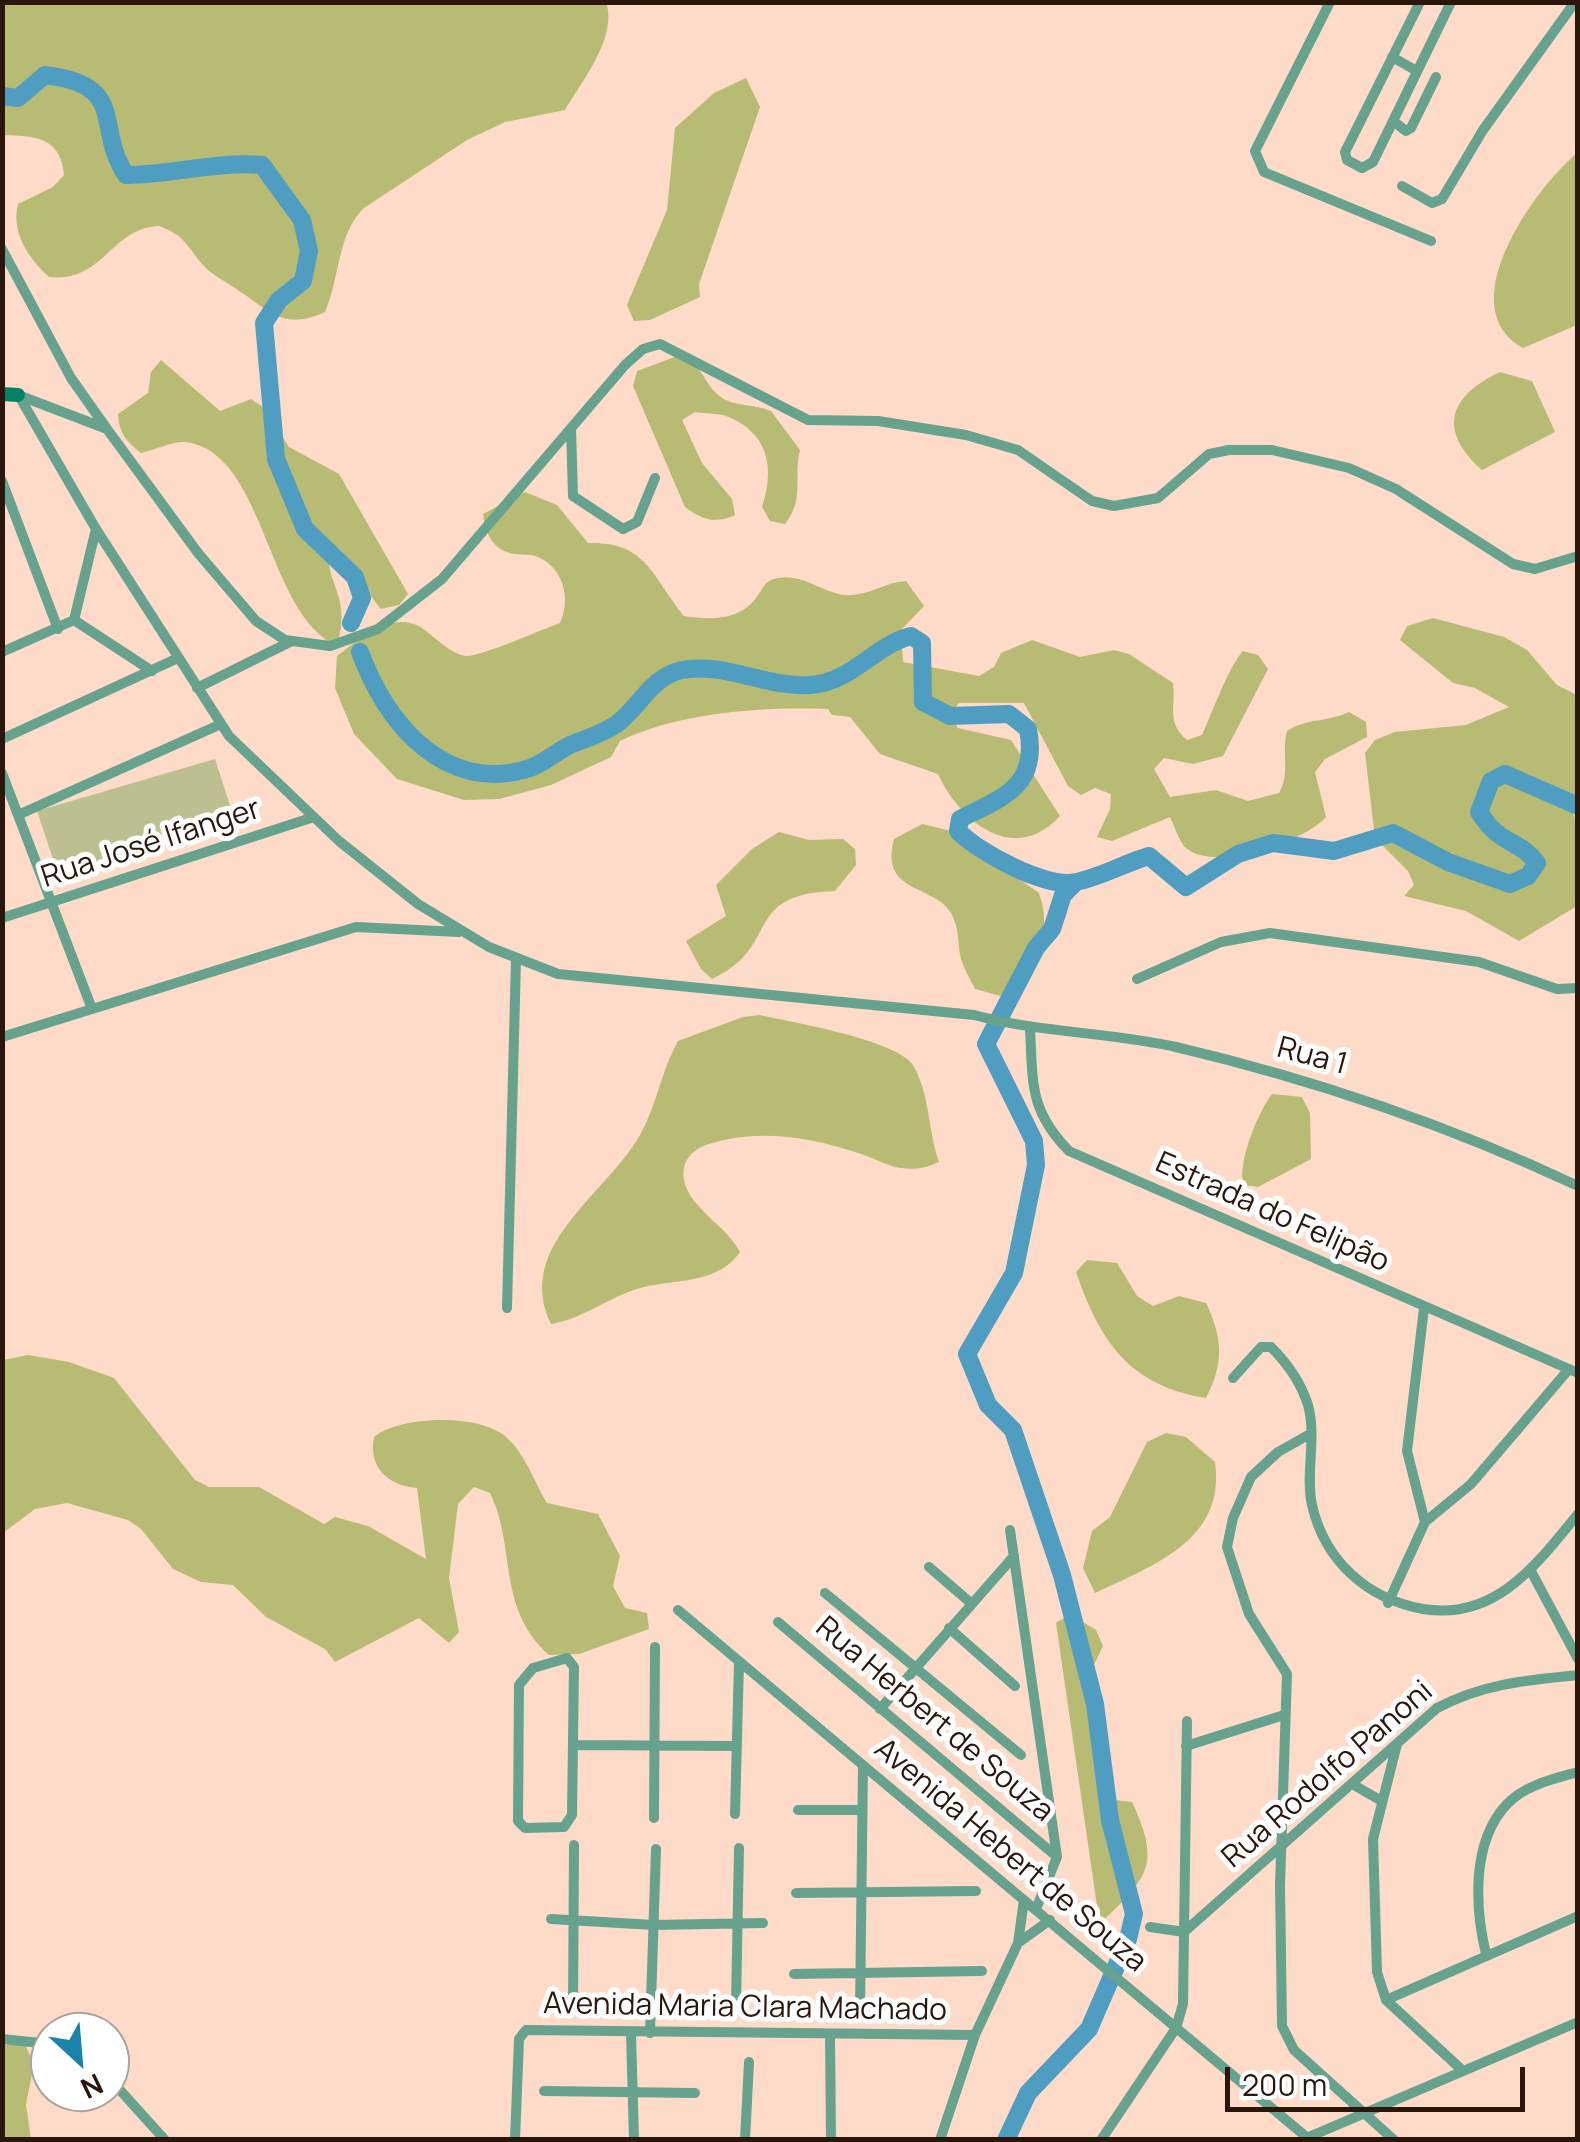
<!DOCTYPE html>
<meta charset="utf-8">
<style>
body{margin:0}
#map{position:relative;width:1580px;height:2142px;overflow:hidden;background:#fedbc8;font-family:Manrope,sans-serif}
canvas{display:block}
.frame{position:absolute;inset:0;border:5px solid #2a160a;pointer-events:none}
.north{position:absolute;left:30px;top:2012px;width:100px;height:100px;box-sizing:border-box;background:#fff;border:2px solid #aaa29d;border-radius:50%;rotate:154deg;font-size:28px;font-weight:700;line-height:40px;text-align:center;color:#2a160a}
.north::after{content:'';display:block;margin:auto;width:35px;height:45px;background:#1983ab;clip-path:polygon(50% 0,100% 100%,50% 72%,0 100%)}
.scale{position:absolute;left:1225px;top:2067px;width:300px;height:45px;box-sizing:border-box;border:5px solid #2a160a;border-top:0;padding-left:12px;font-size:30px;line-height:35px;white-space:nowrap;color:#2a160a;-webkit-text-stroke:8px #fff;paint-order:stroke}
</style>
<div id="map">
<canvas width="1580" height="2142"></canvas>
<div class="frame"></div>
<div class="north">N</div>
<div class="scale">200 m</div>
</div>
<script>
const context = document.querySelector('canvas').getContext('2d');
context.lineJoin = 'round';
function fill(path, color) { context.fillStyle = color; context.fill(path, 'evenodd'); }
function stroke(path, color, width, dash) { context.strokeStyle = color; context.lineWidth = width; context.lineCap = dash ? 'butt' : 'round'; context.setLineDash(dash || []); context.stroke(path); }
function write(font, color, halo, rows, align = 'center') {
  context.font = font + ' Manrope,sans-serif'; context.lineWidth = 10; context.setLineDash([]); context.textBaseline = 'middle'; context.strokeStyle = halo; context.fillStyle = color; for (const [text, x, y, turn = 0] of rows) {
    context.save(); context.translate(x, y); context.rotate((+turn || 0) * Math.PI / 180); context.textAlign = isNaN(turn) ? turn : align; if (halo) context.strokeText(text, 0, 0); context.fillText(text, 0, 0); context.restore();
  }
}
const green = new Path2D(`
 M215,759L236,824L60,880L37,811Z`);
const forest = new Path2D(`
 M79,2H606C618,37 582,81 565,110L505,122L467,140L364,208C337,234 340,278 325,312C282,332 268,309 235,288C225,281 212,275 204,266C187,247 185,235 159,226C110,228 104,283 49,277C28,258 11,232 18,204L53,187L64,175C61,136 33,136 3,135V3Z
 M746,78L760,107L699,284L700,297L650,320L634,321L627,305L667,210L675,128L714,93Z
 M1577,153V325L1523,348C1449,307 1535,188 1577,153Z
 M683,354C701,365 702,378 715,392C729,408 754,403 771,411L800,450C793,478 805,499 785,524L770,521L762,507C775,469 769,432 726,416C718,413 705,414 695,412L682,420L702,463L732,499L735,515C715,524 703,520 685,507L633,386L637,371Z
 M161,360L220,411L251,399L264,408L289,447L339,474L408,594L399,605L381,609C363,588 353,560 330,544C322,583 353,593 337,646C266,614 266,453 186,442C173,441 154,450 141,453C126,441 119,433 118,414L148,393L151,372Z
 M1500,372L1532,381L1555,432L1482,470C1437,430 1449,396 1500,372Z
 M525,492L557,505L588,543C647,541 652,577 684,616C709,620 739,621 756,598C764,588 763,581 778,578C802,573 821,592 845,595C867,597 885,582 906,581L924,606L901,630L903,662L979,676L994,667L1001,653L1032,640L1080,657L1114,650L1129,654L1173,683C1176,707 1166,722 1187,740L1202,735C1212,713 1229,666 1243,651L1258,655L1268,669L1223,756L1193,764L1164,758L1154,769L1170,797L1216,790L1248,801L1279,793C1291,773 1281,753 1287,731C1307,718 1328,722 1349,712L1366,722L1367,737L1325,759L1315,772L1326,817C1303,843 1210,874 1184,846C1178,838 1174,825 1170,817L1112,841L1097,837L1110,809L1111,794L1095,788L1081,795L1068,786L1024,703H959L949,715L958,728L1011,740L1060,816C1014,866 960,822 938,774L880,754L850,717L832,715L828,709C761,707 681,712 620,741L611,757L551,785L499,799L464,800L397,779L354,734L335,688L337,656C362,637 396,607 426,631C438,640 450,653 465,656C478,658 543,629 560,623C571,600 564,568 538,557C528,553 516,556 507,552C490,546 485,529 483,514Z
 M1433,618L1504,637L1527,650L1557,685L1577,695L1578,800L1572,811L1577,822V906L1519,941L1466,911L1404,896L1414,885L1408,871L1375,838L1365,753L1375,740L1395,732L1466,725L1509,707L1475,688L1453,683L1400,640L1407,626Z
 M922,824L951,831L1039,893C1061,959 1005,945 1012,999L975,989C971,980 964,969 961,959C957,943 960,929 951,913C934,884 879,894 894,839Z
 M779,832L809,840L843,839L855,849L856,865L835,891C740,894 783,946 712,979L701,969L686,941L726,916L716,885L752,849Z
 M760,1015C791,1022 897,1040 913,1065C930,1094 928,1131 939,1162C926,1168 916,1170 901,1168C887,1166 872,1157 858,1153C808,1137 757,1128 706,1145C691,1150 681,1163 684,1180C689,1208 728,1227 740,1252C715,1288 667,1277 631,1291C604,1301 580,1319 551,1324C514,1246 604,1197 640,1135C657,1105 661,1071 678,1041L743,1017Z
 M1272,1094L1302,1097L1310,1113L1311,1159L1258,1187L1244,1185C1236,1165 1259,1110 1272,1094Z
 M1087,1260L1117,1263L1137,1296L1153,1306L1179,1296L1206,1303C1222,1337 1225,1362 1206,1398C1130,1386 1100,1342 1076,1272Z
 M28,1355L69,1362L114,1378L195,1480L209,1487H259L324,1524L335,1517L368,1526L426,1559L417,1488C387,1485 368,1467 374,1437C400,1416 478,1413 506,1437C525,1453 534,1482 547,1503L598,1514L620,1556L613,1586L625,1608L647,1613L649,1629L579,1654L549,1655C496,1607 517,1549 490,1493L474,1487L458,1504L449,1578L459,1632L449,1643L419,1618L335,1662L325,1649L266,1617L233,1585L201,1582L173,1569L141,1529L128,1520L67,1503L35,1509L3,1533V1360Z
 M1166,1433L1186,1437L1215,1462C1226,1540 1154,1565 1095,1593L1083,1568L1092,1531L1110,1517L1147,1442Z
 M1070,1614L1096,1630L1103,1646L1090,1673L1098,1719L1095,1752L1115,1800L1132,1802C1161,1864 1148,1877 1104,1920L1098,1913L1056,1623Z
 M23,2040L34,2064L26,2104L31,2139L3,2140V2046Z`);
const river = new Path2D(`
 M2,96L18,98L45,75C129,85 94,127 126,175C172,175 215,161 262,165L302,220L309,251L303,281L279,300L264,323L276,459L305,529L355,577L362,598L351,623
 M360,652C386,724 446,795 530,768C544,763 556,752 570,745C587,738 603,734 618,723C640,706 652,676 682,670C726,662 766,688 810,685C853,682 873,646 911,636L922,643L923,702L950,716L1009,714L1028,729C1039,787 1003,797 960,819L958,831C978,852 1046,889 1076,882C1101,877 1125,863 1149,856L1186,887L1238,854L1273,843L1334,851L1393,833L1448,862L1510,884L1528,876L1537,863C1518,838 1501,847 1479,812L1491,781L1505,774L1578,806
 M1006,2140L1028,2093L1089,2029L1128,1939L1134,1914L1110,1820L1095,1704L1062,1575L1013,1430L988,1405L967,1354L1014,1273L1036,1165L1034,1141L986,1044L1036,948L1052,929L1063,895L1075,883`);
const street = new Path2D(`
 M1330,2L1255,151L1264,172L1431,241
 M1420,2L1345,152L1347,160L1362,168L1373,162L1451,2
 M1392,57L1417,71
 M1393,121L1406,131L1411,128L1436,77
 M1402,186L1432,203L1442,199L1483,130L1575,2
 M2,249L71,378L107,429
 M18,395L107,429L198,553L256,621L285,640L330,646L378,629L442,579L625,365L643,349L660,344L808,420L878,421L966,435L1018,450L1092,501L1114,506L1158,498L1209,454L1229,450H1272L1349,468L1396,489L1513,564L1535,569L1578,556
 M19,396L96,529L229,736L339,841L418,904L489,947L558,974L974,1015C1041,1033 1109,1032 1176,1047C1316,1080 1448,1125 1578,1186
 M571,429L573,496L623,529L637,522L655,478
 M2,481L58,629
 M74,620L96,529
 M74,620L152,671
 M2,652L74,620
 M197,688L290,642
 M2,739L178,658
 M2,773L92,1009
 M18,815L221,724
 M2,918L314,817
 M1137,979L1221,942L1270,933L1479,962L1557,989L1578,988
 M1030,1029C1033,1083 1029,1110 1069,1151L1578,1373
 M2,1037L356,927L459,932
 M507,1308L516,959
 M1424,1308L1407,1451L1425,1522
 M1233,1378L1261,1347H1271C1287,1363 1301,1383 1308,1405C1317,1437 1305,1474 1312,1505C1325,1562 1368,1599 1423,1609C1496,1621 1537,1564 1578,1514
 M1310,1434L1278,1452L1251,1477L1233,1518L1227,1547L1249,1614L1287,1674L1280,1885L1282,2026L1294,2050L1394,2140
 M1010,1530L1057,1857L1036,1909
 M929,1567L972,1604
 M1532,1573L1578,1659
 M825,1593L1021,1755
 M1388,1603L1425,1522L1471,1484L1569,1369
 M678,1610L1310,2140
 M778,1622L1056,1856
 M949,1628L1015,1686
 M567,1658L574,1667L572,1815L564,1827L525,1828L518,1821L519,1685L533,1668Z
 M880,1709L1014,1556
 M1397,1744L1373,1839L1377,1972L1386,2000L1462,2070
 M574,1745L737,1746
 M1186,1746L1284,1715
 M1352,1784L1380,1800
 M798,1810H861
 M735,1814L739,1662
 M654,1818L655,1647
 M796,1893L976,1891
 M551,1919L654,1925L763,1923
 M1150,1927L1184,1932L1437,1708C1482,1684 1526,1680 1578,1675
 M1018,1943L1050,1920
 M1486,1954C1475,1908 1471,1842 1507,1804C1525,1785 1553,1779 1578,1772
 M794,1974L982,1971
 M1386,2000L1578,1916
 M736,2004L739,1848
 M573,2009L574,1845
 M860,2010L863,1765
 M631,2033L634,2140
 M650,2033L656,1849
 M830,2034L831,2140
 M2,2039L50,2044
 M110,2079L165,2140
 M544,2091L695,2093
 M1304,2139L1578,2022
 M515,2140L519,2039L526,2030L975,2035
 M745,2140L749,2062
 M940,2140L975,2035L1018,1943L1024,1900
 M1101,2140L1176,2028L1183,2004L1187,1721`);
const secondary = new Path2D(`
 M2,394L18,395`);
const streetNames = [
 ["Rua José Ifanger",151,844,-18],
 ["Rua 1",1312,1057,15],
 ["Estrada do Felipão",1272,1213,24],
 ["Rua Herbert de Souza",934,1720,40],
 ["Rua Rodolfo Panoni",1328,1775,-41],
 ["Avenida Hebert de Souza",1010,1856,40],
 ["Avenida Maria Clara Machado",745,2008,1]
];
fill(green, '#bcbf90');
fill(forest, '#b8bb73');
stroke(river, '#4f9dc1', 18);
stroke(street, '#67a28e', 10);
stroke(secondary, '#058165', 14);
write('30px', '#2a160a', '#fff', streetNames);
</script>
